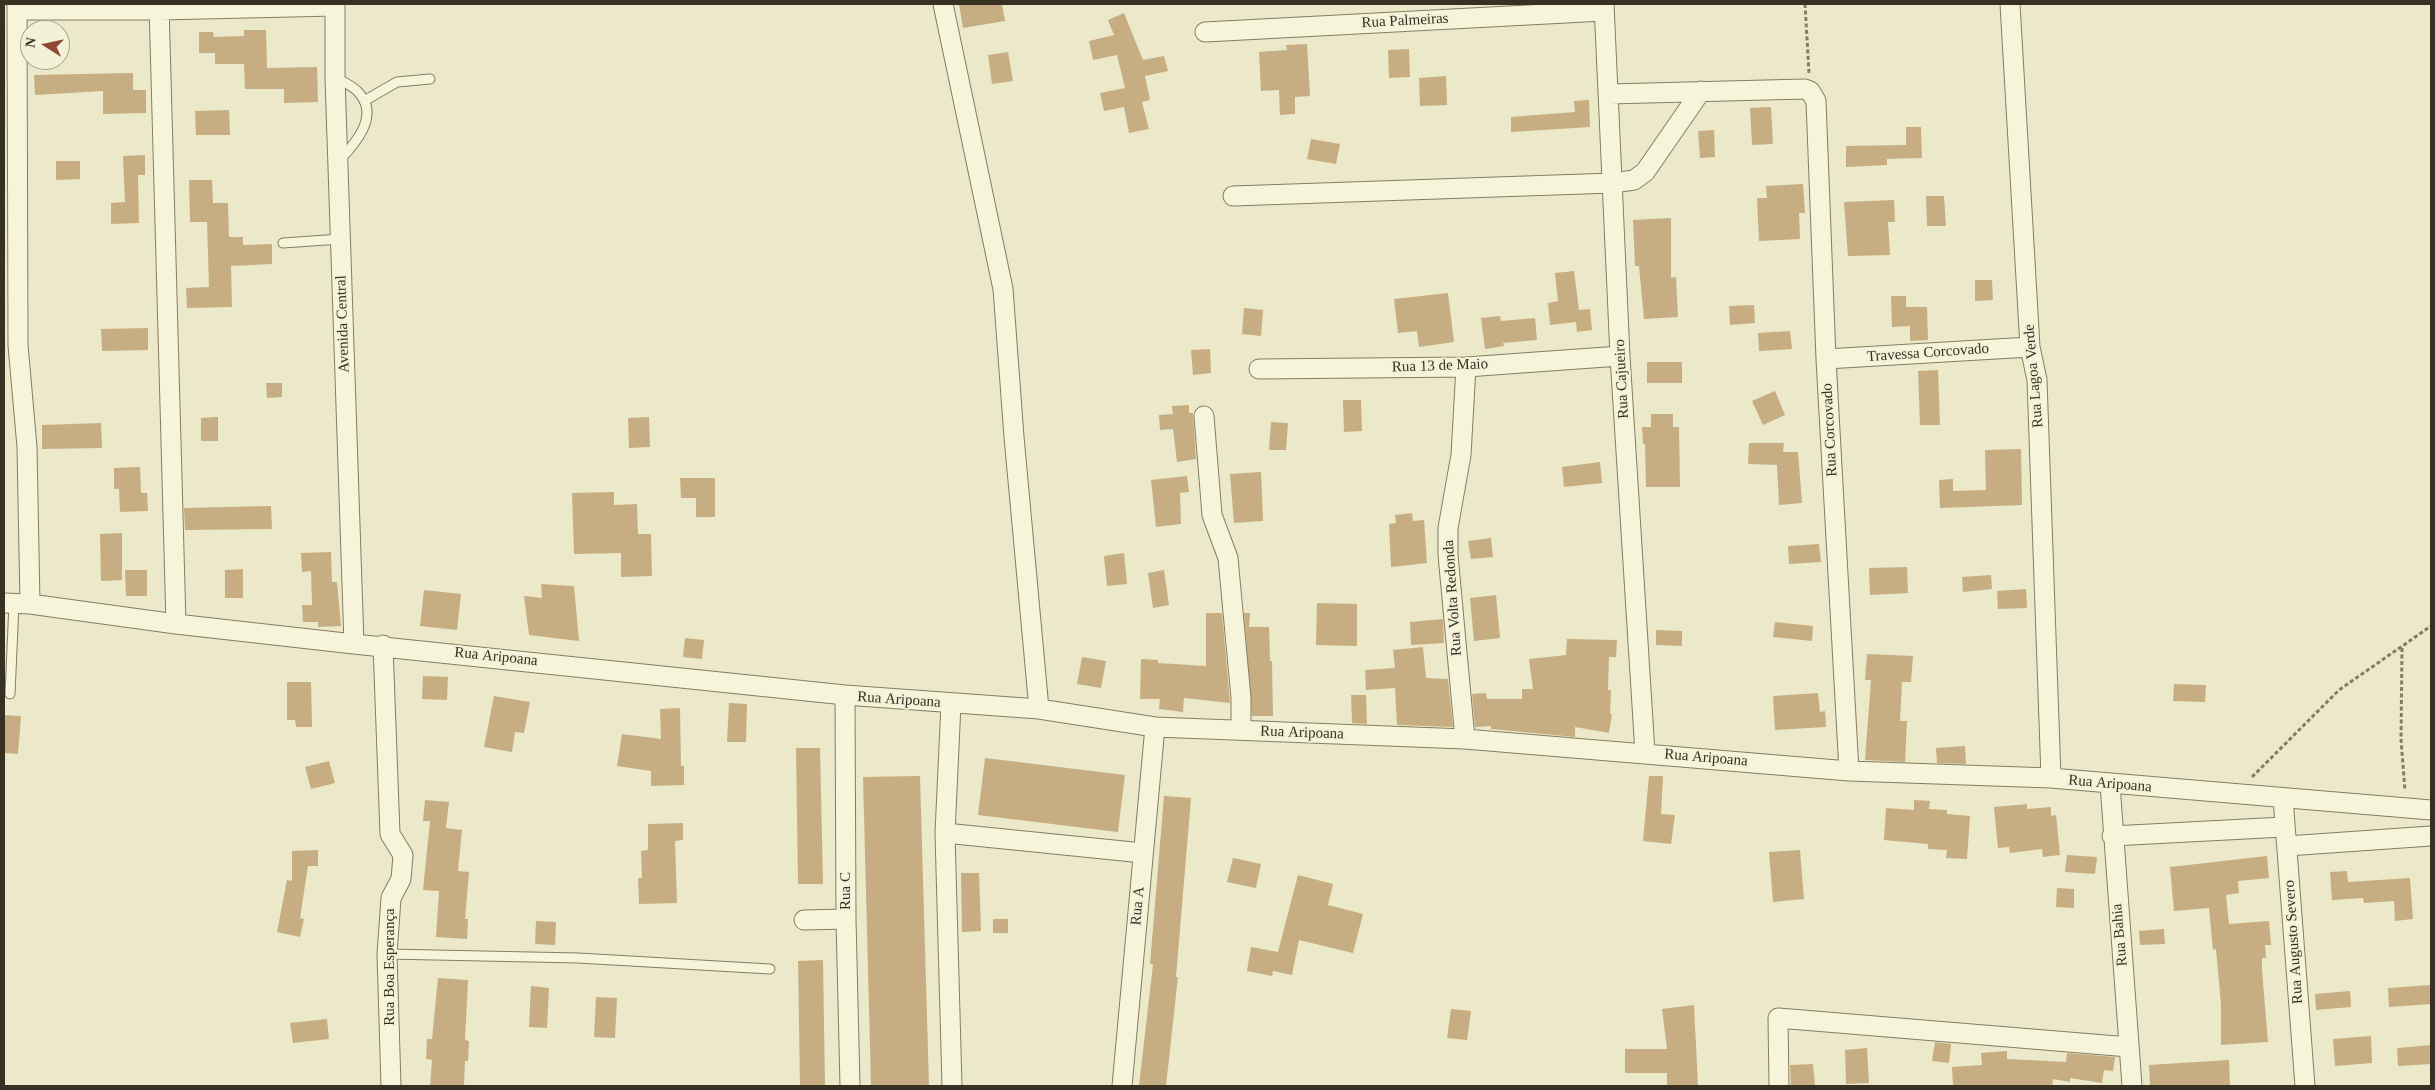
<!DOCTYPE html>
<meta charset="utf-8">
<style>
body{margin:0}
#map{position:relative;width:2435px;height:1090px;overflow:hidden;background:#ebe9c9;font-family:Georgia,serif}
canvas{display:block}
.frame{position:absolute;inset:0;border:5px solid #383121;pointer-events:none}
.north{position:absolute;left:20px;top:20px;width:50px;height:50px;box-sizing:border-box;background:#f3f1d8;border:1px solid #a8a48f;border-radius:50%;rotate:280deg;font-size:14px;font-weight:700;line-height:20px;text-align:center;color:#383121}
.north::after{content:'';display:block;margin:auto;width:18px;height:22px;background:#904834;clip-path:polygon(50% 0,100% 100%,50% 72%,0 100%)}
</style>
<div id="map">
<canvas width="2435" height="1090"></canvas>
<div class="frame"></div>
<div class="north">N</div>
</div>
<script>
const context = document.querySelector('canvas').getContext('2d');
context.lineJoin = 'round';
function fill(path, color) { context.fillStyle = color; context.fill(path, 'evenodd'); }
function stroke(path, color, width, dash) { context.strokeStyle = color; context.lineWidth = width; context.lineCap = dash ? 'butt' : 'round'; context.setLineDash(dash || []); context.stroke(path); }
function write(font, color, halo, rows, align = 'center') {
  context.font = font + ' Georgia,serif'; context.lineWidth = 4; context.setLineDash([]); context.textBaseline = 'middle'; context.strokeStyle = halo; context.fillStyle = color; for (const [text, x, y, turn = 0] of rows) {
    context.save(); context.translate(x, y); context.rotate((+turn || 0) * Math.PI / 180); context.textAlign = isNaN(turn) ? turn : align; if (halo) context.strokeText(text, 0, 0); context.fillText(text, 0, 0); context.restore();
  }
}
const building = new Path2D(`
 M959,4H1002L1005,21L963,28Z
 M1124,13L1143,60L1164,56L1168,71L1145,76L1150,100L1142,102L1149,129L1129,133L1124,107L1104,111L1100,93L1125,88L1117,55L1093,60L1089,41L1114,35L1108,20Z
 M244,30H266L267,68L317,67L318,102L284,103V89H245L244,64H215V53H199V32H213L214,37L244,36Z
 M1307,44L1310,96L1295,97V114L1280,115L1279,90L1261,91L1259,52L1287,50L1286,45Z
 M1409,49L1410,77L1389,78L1388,50Z
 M1008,52L1013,81L992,84L988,55Z
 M133,73V90H146V113L103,114V91L35,95L34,75Z
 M1446,76L1447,105L1420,106L1419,78Z
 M1589,100L1590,127L1511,132V117L1575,112L1574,101Z
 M1771,107L1773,144L1752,145L1750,108Z
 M229,110L230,135H196L195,111Z
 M1906,127H1921L1922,158L1887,159V165L1846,167V146L1906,145Z
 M1714,130L1715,157L1700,158L1698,131Z
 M1311,139L1340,144L1336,164L1307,159Z
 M145,155V175H138L139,223L111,224V203L125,202L123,156Z
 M56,161H80V179L56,180Z
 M189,180H212L213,203H228L229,237H243V245L272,244V264L231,266L232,307L187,308L186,288L209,287L207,222H190Z
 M1803,184L1805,213H1799L1800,239L1759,241L1757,198H1767L1766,186Z
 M1926,196H1944L1946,226H1927Z
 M1894,200L1895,222H1888L1890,255L1848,256L1844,202Z
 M1671,218V278L1676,277L1678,317L1644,319L1639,266H1635L1633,220Z
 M1574,271L1579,310L1590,309L1592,330L1577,332L1576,322L1550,325L1548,303L1558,301L1555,273Z
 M1975,280H1992L1993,300L1975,301Z
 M1448,293L1454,342L1419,347L1417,331L1398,333L1394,299Z
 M1891,296H1906V307H1927L1928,340L1910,341V326L1892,327Z
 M1754,305L1755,323L1730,325L1729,306Z
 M1244,308L1263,310L1261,336L1242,334Z
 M1500,316L1501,321L1535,318L1537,340L1503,343L1504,346L1485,349L1481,318Z
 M148,328V350L102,351L101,329Z
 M1790,331L1792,349L1759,351L1758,333Z
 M1210,349L1211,373L1193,375L1191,350Z
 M1647,362H1682V383H1647Z
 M1938,370L1940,425H1920L1918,371Z
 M266,383H282V397L267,398Z
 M1775,391L1785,415L1763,425L1752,401Z
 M1343,400H1361L1362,431L1344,432Z
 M1189,405V413H1193L1196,459L1177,462L1173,429L1160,430L1159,415L1173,414L1172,406Z
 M1651,414H1673V427H1679L1680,487H1646L1645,444H1643L1642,427H1651Z
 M218,417V441H201V418Z
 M649,417L650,447L629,448L628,418Z
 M1271,422L1288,423L1286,450H1269Z
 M101,423L102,448L42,449V425Z
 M1749,443H1784L1783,452H1798L1802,503L1779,505L1777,465L1748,464Z
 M2021,449L2022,505L1940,508L1939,480L1953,479V491L1986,490L1985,450Z
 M1600,462L1602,483L1564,487L1562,467Z
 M140,467L141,493H147L148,511L120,512L119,489H114V468Z
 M1261,472L1263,521L1234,523L1230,474Z
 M1187,476L1189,492L1180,493L1181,524L1156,527L1151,480Z
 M680,478H715V517H696V498H681Z
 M614,492V505L637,504L638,534H651L652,576L621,577V553L574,554L572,493Z
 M271,506L272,529L185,530L184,508Z
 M1412,513L1413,521L1424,520L1427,563L1391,567L1389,524L1396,523L1395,515Z
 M122,533V580L101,581L100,534Z
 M1491,538L1493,557L1471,559L1468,541Z
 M1819,544L1821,562L1789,564L1788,546Z
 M331,552L332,582H337L341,626L318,627V622H303L302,605H312L311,571L302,572L301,553Z
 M1124,553L1127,584L1107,586L1104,556Z
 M1907,567L1908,593L1870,595L1869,568Z
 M243,569V598H225V570Z
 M125,570H147V596H126Z
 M1164,570L1169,605L1153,608L1148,573Z
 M1991,575L1992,589L1963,592L1962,577Z
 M541,584L574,586L579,641L529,635L524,596L542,598Z
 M2026,589L2027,608L1998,609L1997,591Z
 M424,590L461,594L457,630L420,626Z
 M1496,595L1500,638L1474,641L1470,598Z
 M1317,603L1357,604V646L1316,645Z
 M1206,613H1222L1230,703L1184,698L1183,712L1159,709L1160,699H1140L1141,659L1158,660V663L1206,666Z
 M1244,613H1250L1249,627H1269L1270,661H1272L1273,716H1252Z
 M1443,619L1444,643L1411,645L1410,622Z
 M1775,622L1813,626L1812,641L1773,637Z
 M1656,630L1682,631V646L1656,645Z
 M685,638L704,640L702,659L683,657Z
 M1567,639L1617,640L1616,657H1609L1608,690H1611L1610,714H1612L1609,733L1575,727V737L1491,729V726L1475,727L1472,694L1486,693L1487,699H1522V689H1533L1529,659L1566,655Z
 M1423,647L1426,678L1448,679L1453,727L1397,725L1395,688L1366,690L1365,670L1395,668L1393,650Z
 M1867,654L1913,656L1911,682H1902L1900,721H1907L1905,762L1865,760L1871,680H1865Z
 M1082,657L1106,661L1101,688L1077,684Z
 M423,676L448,677L447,700L422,699Z
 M287,682H311L312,727H296L295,720H287Z
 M2174,684L2206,685L2205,702L2173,701Z
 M1818,693L1820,712L1825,711L1826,727L1775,730L1773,696Z
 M1351,695H1366L1367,724L1352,723Z
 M494,696L530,702L524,733L515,732L512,752L484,747Z
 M729,703L747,704L746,742H727Z
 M680,708L681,766H684V785L651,786V771L617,766L622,734L661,739L660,709Z
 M4,715L21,716L18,754L4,753Z
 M1965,746L1966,764L1937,763L1936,748Z
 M796,748H820L823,884H798Z
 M985,758L1125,775L1118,832L978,815Z
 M329,761L335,783L311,789L305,767Z
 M920,776L929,1086H871L863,777Z
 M1649,776H1663L1661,814L1675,815L1671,844L1643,841Z
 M1164,796L1191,798L1176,977H1178L1166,1086H1139L1153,964H1150Z
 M425,800L449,802L446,828L462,830L458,871L469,872L465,919H468L467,939L436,937L439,891L423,890L430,821H423Z
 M1914,800L1930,801L1929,809L1947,810V814L1970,816L1967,859L1946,858L1947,850L1928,849V844L1884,840L1886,808L1914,810Z
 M2027,804V809L2051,807V816L2056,815L2060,855L2043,857L2042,849L2010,853L2009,847L1998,848L1994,807Z
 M683,823V840L675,841L677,903L639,904L638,878H642L641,851L648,850V824Z
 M318,850V866H308L300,918L304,919L300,937L277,932L287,880L292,881V851Z
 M1800,850L1804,899L1773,902L1769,852Z
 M2067,855L2097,857L2095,874L2065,872Z
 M2267,856L2269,878L2238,881L2239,893L2226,895L2229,924L2269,921L2271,945H2265L2266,958H2262V970L2268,1042L2221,1045V1004L2216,949L2213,950L2209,908L2174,911L2170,867Z
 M1233,858L1261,864L1256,888L1227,882Z
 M2347,871L2348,882L2410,878L2413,919L2395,921L2394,901L2364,903L2363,898L2332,900L2330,872Z
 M961,873H979L981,931L962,932Z
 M1298,875L1333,884L1328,905L1363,914L1353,953L1299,940L1292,975L1273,971L1272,976L1247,971L1251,947L1278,952Z
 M2057,888L2074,889V908L2056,907Z
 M993,919H1008V933H993Z
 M536,921L556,922L555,945L535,944Z
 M2164,929L2165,944L2140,945L2139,931Z
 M823,960L825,1086H800L798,961Z
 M438,978L468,980L465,1040L469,1041L468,1061H465L464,1086H430L432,1060L426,1059L427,1039H432Z
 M2431,985V1004L2389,1007L2388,988Z
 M531,986L549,988L547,1028L529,1027Z
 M2350,991L2351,1007L2316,1010L2315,994Z
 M596,997L617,998L615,1038L594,1037Z
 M1694,1005L1698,1086H1667V1073H1625V1049H1667L1662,1009Z
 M1451,1009L1471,1011L1467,1040L1447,1038Z
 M327,1019L329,1039L293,1043L290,1023Z
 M2371,1036L2372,1063L2335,1066L2333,1039Z
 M1935,1042L1951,1044L1949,1063L1932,1061Z
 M2431,1045V1064L2398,1066L2397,1048Z
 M1867,1048L1869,1083L1846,1084L1845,1050Z
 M2007,1051V1059L2066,1062L2067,1053L2115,1057L2113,1071L2104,1070L2102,1083L2070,1078V1082L2053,1079L2052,1086H1953L1952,1067L1982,1065L1981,1053Z
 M2229,1060L2230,1086H2150L2149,1065Z
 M1813,1064L1815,1086H1791L1790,1065Z`);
const path = new Path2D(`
 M1805,4L1809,73
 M2402,648L2401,740L2405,791
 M2252,777L2339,690L2431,626`);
const service = new Path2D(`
 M336,78C343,82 354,86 359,93C380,116 355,144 339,161
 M364,101L397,82L430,79
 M283,243L340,239
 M10,694L14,604
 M387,954L578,958L770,969`);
const minor = new Path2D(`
 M17,4L18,345L27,447L30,604
 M159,4L176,624
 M335,4V78L354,644
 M943,4L1003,289L1014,437L1039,709
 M1604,4L1620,356L1645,753
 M2010,4L2030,347L2037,380L2051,778
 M17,10H159L335,6
 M1205,32L1604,11
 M1609,94L1805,89L1810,91L1816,101L1826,359L1849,771
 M1233,196L1613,183L1634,180L1645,172L1701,91
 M1826,359L2030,347
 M1259,369L1466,367L1620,356
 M1204,416L1212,515L1228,558L1241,698V730
 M4,603L30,604L176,624L354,644L845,695L1039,709L1155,727L1465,739L1849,771L2051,778L2431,810
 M383,645L390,834L403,855L401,879L391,898L387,954L391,1086
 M845,695L846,919L850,1086
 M951,704L945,833L952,1086
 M1465,739L1448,555V528L1461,455L1466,367
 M2110,784L2132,1086
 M2283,798L2305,1086
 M945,833L1143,853
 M2112,836L2284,827
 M2287,846L2431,836
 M804,920L846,919
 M1122,1086L1155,727
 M1779,1086L1778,1018L2129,1047`);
const streetNames = [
 ["Rua Palmeiras",1405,21,-3],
 ["Avenida Central",343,324,-92],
 ["Travessa Corcovado",1928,353,-4],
 ["Rua 13 de Maio",1440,366,-2],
 ["Rua Lagoa Verde",2034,376,-95],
 ["Rua Cajueiro",1622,379,-93],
 ["Rua Corcovado",1830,430,-93],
 ["Rua Volta Redonda",1453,598,-94],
 ["Rua Aripoana",496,657,6],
 ["Rua Aripoana",899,700,4],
 ["Rua Aripoana",1302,733,2],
 ["Rua Aripoana",1706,758,5],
 ["Rua Aripoana",2110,784,5],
 ["Rua C",846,891,-90],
 ["Rua A",1138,906,-85],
 ["Rua Bahia",2120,935,-95],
 ["Rua Augusto Severo",2294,942,-94],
 ["Rua Boa Esperança",390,967,-90]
];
fill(building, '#c6ae82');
stroke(service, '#867d5f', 11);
stroke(minor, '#867d5f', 21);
stroke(path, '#867d5f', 3, [4, 2.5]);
stroke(service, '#f6f5dc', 9);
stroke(minor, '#f6f5dc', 19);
write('15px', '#383121', '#f3f1d8', streetNames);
</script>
